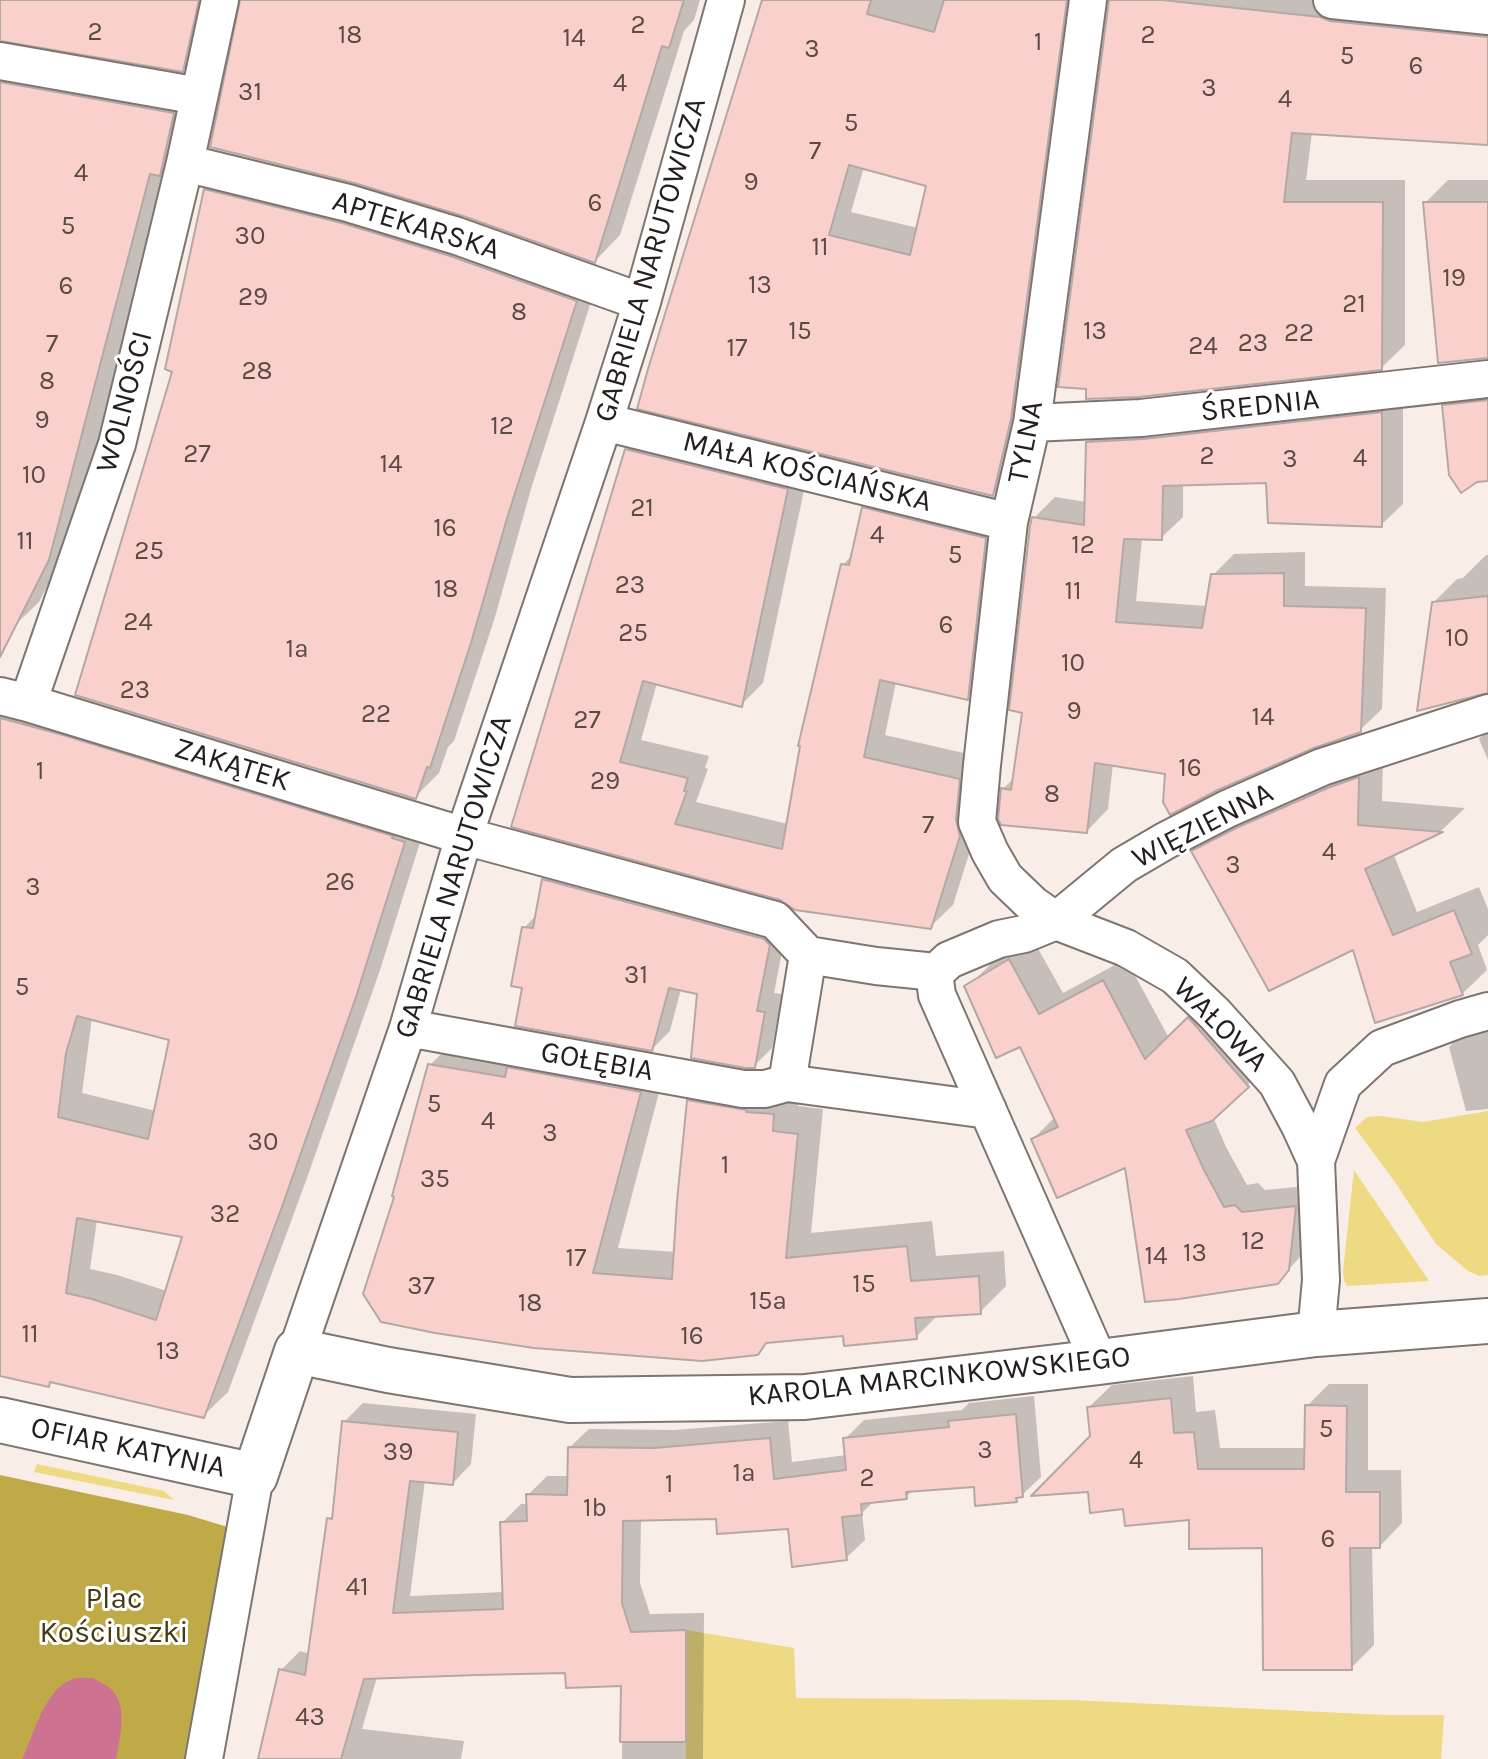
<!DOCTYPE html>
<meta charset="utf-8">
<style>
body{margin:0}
canvas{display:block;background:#f8ede7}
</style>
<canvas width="1488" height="1759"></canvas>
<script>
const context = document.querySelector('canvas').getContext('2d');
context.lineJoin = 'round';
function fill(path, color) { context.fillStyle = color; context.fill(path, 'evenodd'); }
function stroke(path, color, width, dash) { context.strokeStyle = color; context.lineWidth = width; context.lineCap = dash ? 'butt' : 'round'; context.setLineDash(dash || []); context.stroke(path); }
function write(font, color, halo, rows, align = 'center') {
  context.font = font + ' Karla,sans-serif'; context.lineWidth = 6; context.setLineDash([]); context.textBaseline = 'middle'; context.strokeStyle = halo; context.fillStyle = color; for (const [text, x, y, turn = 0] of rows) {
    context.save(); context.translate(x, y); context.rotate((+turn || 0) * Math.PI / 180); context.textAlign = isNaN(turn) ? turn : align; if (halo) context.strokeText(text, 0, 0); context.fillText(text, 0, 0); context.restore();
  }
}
const green = new Path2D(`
 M1488,1111V1275L1479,1276L1468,1271L1436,1244L1395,1182L1355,1128L1367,1117L1381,1116L1423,1122Z
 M1354,1170L1429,1281L1347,1286L1344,1281L1343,1271Z
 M37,1464L164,1491L174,1500L34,1472Z
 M686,1630L794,1648L796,1698L1073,1700L1384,1715H1444L1441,1759H686Z`);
const forest = new Path2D(`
 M0,1475L188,1515L244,1532L204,1759H0Z`);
const water = new Path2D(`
 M92,1678C98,1681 105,1684 110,1688C129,1705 120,1737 116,1759H22C34,1735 44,1689 73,1679C78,1677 87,1678 92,1678Z`);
const shadow = new Path2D(`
 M0,0H217L208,44L182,70L3,38L11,51L199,88L171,163L74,533L39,602L12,628L0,638Z
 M242,0H700L694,20L684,31L620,235L595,261Z
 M764,0H1086L1016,471L993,494L650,369ZM864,167L929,185L918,228L851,212Z
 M1110,0H1368L1488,12V143L1312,132L1306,180H1405V345L1381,368Z
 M230,166L599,277L531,489L495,617L454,741L448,747L439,773L415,797L175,371L206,190Z
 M1448,180H1488V356L1425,203Z
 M1488,381V471L1445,406L1468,383Z
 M1403,392V504L1381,525L1268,481L1183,484V517L1161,538H1142L1136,601L1207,606L1213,575L1234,554L1305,552V586L1386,588L1382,709L1360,730L1167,772L1113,764L1108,809L1087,831L1003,789L1015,777L1024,711L1034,518L1055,497L1086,502L1088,442L1109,421Z
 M649,428L809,467L763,683L741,705L657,683L641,740L709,756L705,768L708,769L696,802L788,824L843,565L853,554L864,508L886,486L1007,516L990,676L967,698L896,682L885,735L981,757L982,813L953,905L930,927L781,898L513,825L627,450Z
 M1486,555H1488V691L1434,602L1457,579L1463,578Z
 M0,688L428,817L380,970L307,1178L228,1392L203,1416L52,1381L48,1385L0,1374ZM92,1018L171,1039L156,1111L82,1093ZM97,1220L184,1235L167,1291L117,1275L90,1269Z
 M1488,730V760L1479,739Z
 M1383,754L1382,801L1465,808L1442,830L1393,853L1417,912L1479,887L1488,909V935L1478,945L1487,970L1462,994L1354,947L1193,852L1218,827Z
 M563,862L787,926L774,993L782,994L772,1048L754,1066L700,992L681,989L670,1031L652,1049L524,986V928L538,913L544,880Z
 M1032,938L1063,993L1126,959L1169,1038L1212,996L1271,1063L1213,1117L1226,1147L1247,1185L1258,1183L1265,1190L1317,1185L1311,1245L1277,1282L1127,1165L1033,1139L1056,1116L1021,1044L970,984L994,961Z
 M1488,1017V1109L1466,1111L1449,1047L1474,1022Z
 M456,1039L666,1066L618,1248L676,1252L689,1101L715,1075L799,1089L798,1106L823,1109L811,1233L932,1221L936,1256L1004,1251L1006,1286L980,1312L938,1315L916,1337L845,1334L769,1341L757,1353L396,1195L430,1065Z
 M1193,1376L1196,1412L1215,1410L1220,1448H1306L1307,1406L1329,1384H1368V1470H1401L1402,1523L1380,1546H1372L1374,1645L1351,1668L1264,1546L1191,1518L1125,1507L1092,1437L1089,1407L1112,1385Z
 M1034,1396L1041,1477L1022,1495L1016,1500L975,1485L913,1490L906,1497L874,1501L862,1513L865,1540L846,1558L790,1527L718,1517L641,1519L640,1583L650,1614L704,1613L703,1759H622L623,1684L567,1670L377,1677L362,1729L464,1741L461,1759H261L281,1670L300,1651L310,1654L329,1519L335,1514L344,1422L363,1403L476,1414L471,1464L453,1483L425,1480L410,1596L504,1592L502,1523L521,1504H528V1495L547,1476H570V1447L589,1429L674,1430L788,1421L792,1462L847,1455L845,1439L864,1420L962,1410L969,1403Z`);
const building = new Path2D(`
 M0,0H199L183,72L0,41Z
 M240,0H684L669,48L662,46L595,263L463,216L354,183L210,147Z
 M762,0H871L867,14L934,32L944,0H1067L1011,419L993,496L637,409L648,369ZM849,165L926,186L910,255L829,235Z
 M1109,0H1162L1320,17L1330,21L1488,37V145L1292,133L1284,202H1383L1382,370L1139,397L1086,399V389L1058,387Z
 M0,82L174,113L160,176L150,174L49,560L0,657Z
 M204,189L342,223L450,256L577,301L508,515L471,643L430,768L427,767L416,799L75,695L172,372L165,369Z
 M1423,202H1488V358L1438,363Z
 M1488,400V481L1477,482L1461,493L1449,475L1442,405Z
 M1382,412V527L1268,523L1266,483L1163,486L1162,540L1124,539L1116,622L1202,628L1211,574L1284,573V606L1366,608L1361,732L1314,748L1218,790L1170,815L1163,802L1165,774L1095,763L1087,833L1001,825L998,819L1001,788L1011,790L1022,713L1009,710L1030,526L1032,517L1084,525L1086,442L1143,439Z
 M625,449L788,489L742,707L643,681L620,762L688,778L684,791H687L675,824L782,849L800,746H798L841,564L849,565L862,507L986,538L968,700L880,680L864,757L960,779L956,820L960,836L931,929L795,910L780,900L511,827Z
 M1488,596V693L1417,711L1432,602Z
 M0,718L63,735L393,836L392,838L405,842L356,997L283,1204L204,1418L50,1382L49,1387L0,1376ZM77,1016L169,1040L148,1139L58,1117L66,1053ZM77,1218L182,1237L156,1320L92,1299L66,1293Z
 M1359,777L1358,825L1443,832L1365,869L1393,935L1454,910L1472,954L1450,962L1463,995L1375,1023L1353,950L1269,991L1191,851L1236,828L1330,787Z
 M542,879L764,939L770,945L757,1011L765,1012L755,1068H745L691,1058L697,994L669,988L652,1051L515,1026L522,988L511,986L522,927L533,928Z
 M1009,959L1039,1014L1103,980L1145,1059L1188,1017L1249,1087L1212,1121L1186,1130L1204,1170L1224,1207L1235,1205L1242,1212L1296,1206L1289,1270L1278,1284L1179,1299L1145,1302L1125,1168L1057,1198L1031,1139L1058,1127L1020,1047L996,1058L964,986Z
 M428,1064L505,1077L507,1067L641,1092L593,1273L672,1279L677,1201L687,1100L747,1110L746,1112L774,1114L773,1131L798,1134L786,1258L907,1246L911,1281L979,1276L981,1314L915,1318L917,1339L844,1346L843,1336L766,1343L758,1355L702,1361L534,1348L435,1333L381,1322L363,1294L394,1197L392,1196Z
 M1171,1398L1174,1433L1194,1432L1198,1469H1304L1305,1405L1347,1406L1346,1492H1380V1548H1350L1352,1670H1263L1262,1548L1189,1549V1520L1125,1526L1123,1509L1090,1513L1088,1492L1031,1496L1090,1436L1087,1407Z
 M1016,1414L1023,1497L1016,1498L1017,1502L975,1506L974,1487L906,1492L907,1499L861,1504L862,1515L842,1517L847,1560L792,1567L788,1529L717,1534L716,1519L623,1521L622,1603L631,1632L686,1630V1742H620L621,1686L566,1688L565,1673L477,1675L364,1679L341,1759H258L279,1669L305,1675L327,1518L332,1519L342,1421L458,1432L453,1485L410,1481L393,1613L503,1609L500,1522L527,1521L526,1494L567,1495L568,1447L654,1448L770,1438L774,1479L846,1470L843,1438L949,1427L948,1421Z`);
const street = new Path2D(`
 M1088,0L1032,423L1009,522L982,765L977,822L990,852L1005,878L1032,904L1056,921L1126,948L1175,976L1215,1014L1277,1083L1300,1126L1316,1161
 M1332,0L1488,16
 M0,61L199,96
 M185,163L348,203L457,236L642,302
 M604,422L1009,522
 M1032,423L1141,418L1488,379
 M0,696L28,703L464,836L775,920L808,955
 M28,703L117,444L185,163L220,0
 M936,972L949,960L999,939L1024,934L1056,921L1124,865L1165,841L1227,809L1322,767L1488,713
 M936,972L935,980L937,995L1099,1362
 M408,1028L743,1089H765L787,1083L988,1110
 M787,1083L808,955L876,966L936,972
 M1316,1334L1321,1280L1316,1161L1343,1084L1382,1048L1460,1019L1488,1011
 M297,1351L408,1028L464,836L604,422L642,302L726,0
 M204,1759L255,1476`);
const secondary = new Path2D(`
 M0,1420L255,1476L297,1351L388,1370L570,1400L805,1397L1099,1362L1316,1334L1488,1321`);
const numberNames = [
 ["2",638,26],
 ["2",95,33],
 ["18",350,36],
 ["2",1148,36],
 ["14",574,39],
 ["1",1038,43],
 ["3",812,50],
 ["5",1347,57],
 ["6",1416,67],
 ["4",620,84],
 ["3",1209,89],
 ["31",250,93],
 ["4",1285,100],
 ["5",851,124],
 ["7",815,152],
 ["4",81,174],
 ["9",751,183],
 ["6",595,204],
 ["5",68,227],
 ["30",250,237],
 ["11",820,248],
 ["19",1454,279],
 ["13",760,286],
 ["6",66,287],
 ["29",253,298],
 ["21",1354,305],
 ["8",519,313],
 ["15",800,332],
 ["13",1095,332],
 ["22",1299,334],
 ["23",1253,344],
 ["7",52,345],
 ["24",1203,347],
 ["17",737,349],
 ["28",257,372],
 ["8",47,382],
 ["9",42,421],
 ["12",502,427],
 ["27",197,455],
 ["2",1207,457],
 ["4",1360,459],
 ["3",1290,460],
 ["14",391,465],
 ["10",34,476],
 ["21",642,509],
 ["16",445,529],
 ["4",877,536],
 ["11",25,542],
 ["12",1083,546],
 ["25",149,552],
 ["5",955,556],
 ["23",630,586],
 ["18",446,590],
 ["11",1073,592],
 ["24",138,623],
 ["6",946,626],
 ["25",633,634],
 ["10",1457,639],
 ["1a",297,650],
 ["10",1073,664],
 ["23",135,691],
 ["9",1074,712],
 ["22",376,715],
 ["14",1263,718],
 ["27",587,721],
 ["16",1190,769],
 ["1",40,772],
 ["29",605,782],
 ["8",1052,795],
 ["7",928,826],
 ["4",1329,853],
 ["3",1233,866],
 ["26",340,883],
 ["3",33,888],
 ["31",636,976],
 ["5",22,988],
 ["5",434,1105],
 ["4",488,1122],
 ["3",550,1134],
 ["30",263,1143],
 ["1",725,1166],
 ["35",435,1180],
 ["32",225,1215],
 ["12",1253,1242],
 ["13",1195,1254],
 ["14",1156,1257],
 ["17",576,1259],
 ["15",864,1285],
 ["37",421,1287],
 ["15a",768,1302],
 ["18",530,1304],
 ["11",30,1335],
 ["16",692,1337],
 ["13",168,1352],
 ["5",1326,1430],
 ["3",985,1451],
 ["39",398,1453],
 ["4",1136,1461],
 ["1a",744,1474],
 ["2",867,1479],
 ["1",669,1485],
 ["1b",595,1509],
 ["6",1328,1540],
 ["41",357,1588],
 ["43",310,1718]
];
const streetNames = [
 ["APTEKARSKA",416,226,17],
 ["GABRIELA NARUTOWICZA",651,260,-74],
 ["WOLNOŚCI",125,402,-75],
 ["ŚREDNIA",1260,406,-6],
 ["TYLNA",1026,442,-79],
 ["MAŁA KOŚCIAŃSKA",807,472,14],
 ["ZAKĄTEK",232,765,17],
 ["WIĘZIENNA",1203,826,-27],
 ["GABRIELA NARUTOWICZA",454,877,-73],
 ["WAŁOWA",1220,1025,45],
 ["GOŁĘBIA",597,1062,10],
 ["KAROLA MARCINKOWSKIEGO",939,1377,-6],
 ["OFIAR KATYNIA",128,1448,12]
];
const parkNames = [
 ["Plac",114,1599],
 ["Kościuszki",114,1633]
];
fill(green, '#edda82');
fill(forest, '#bfaa47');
fill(water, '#ce7291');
fill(shadow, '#0003');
fill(building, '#fad0cc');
stroke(building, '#b4a8a7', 2);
stroke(street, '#7f7570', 40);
stroke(secondary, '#7f7570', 48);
stroke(street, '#fff', 36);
stroke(secondary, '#fff', 44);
write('26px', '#5a4b49', null, numberNames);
write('30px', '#241f1d', '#fff', streetNames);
write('30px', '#443b11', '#fff', parkNames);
</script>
